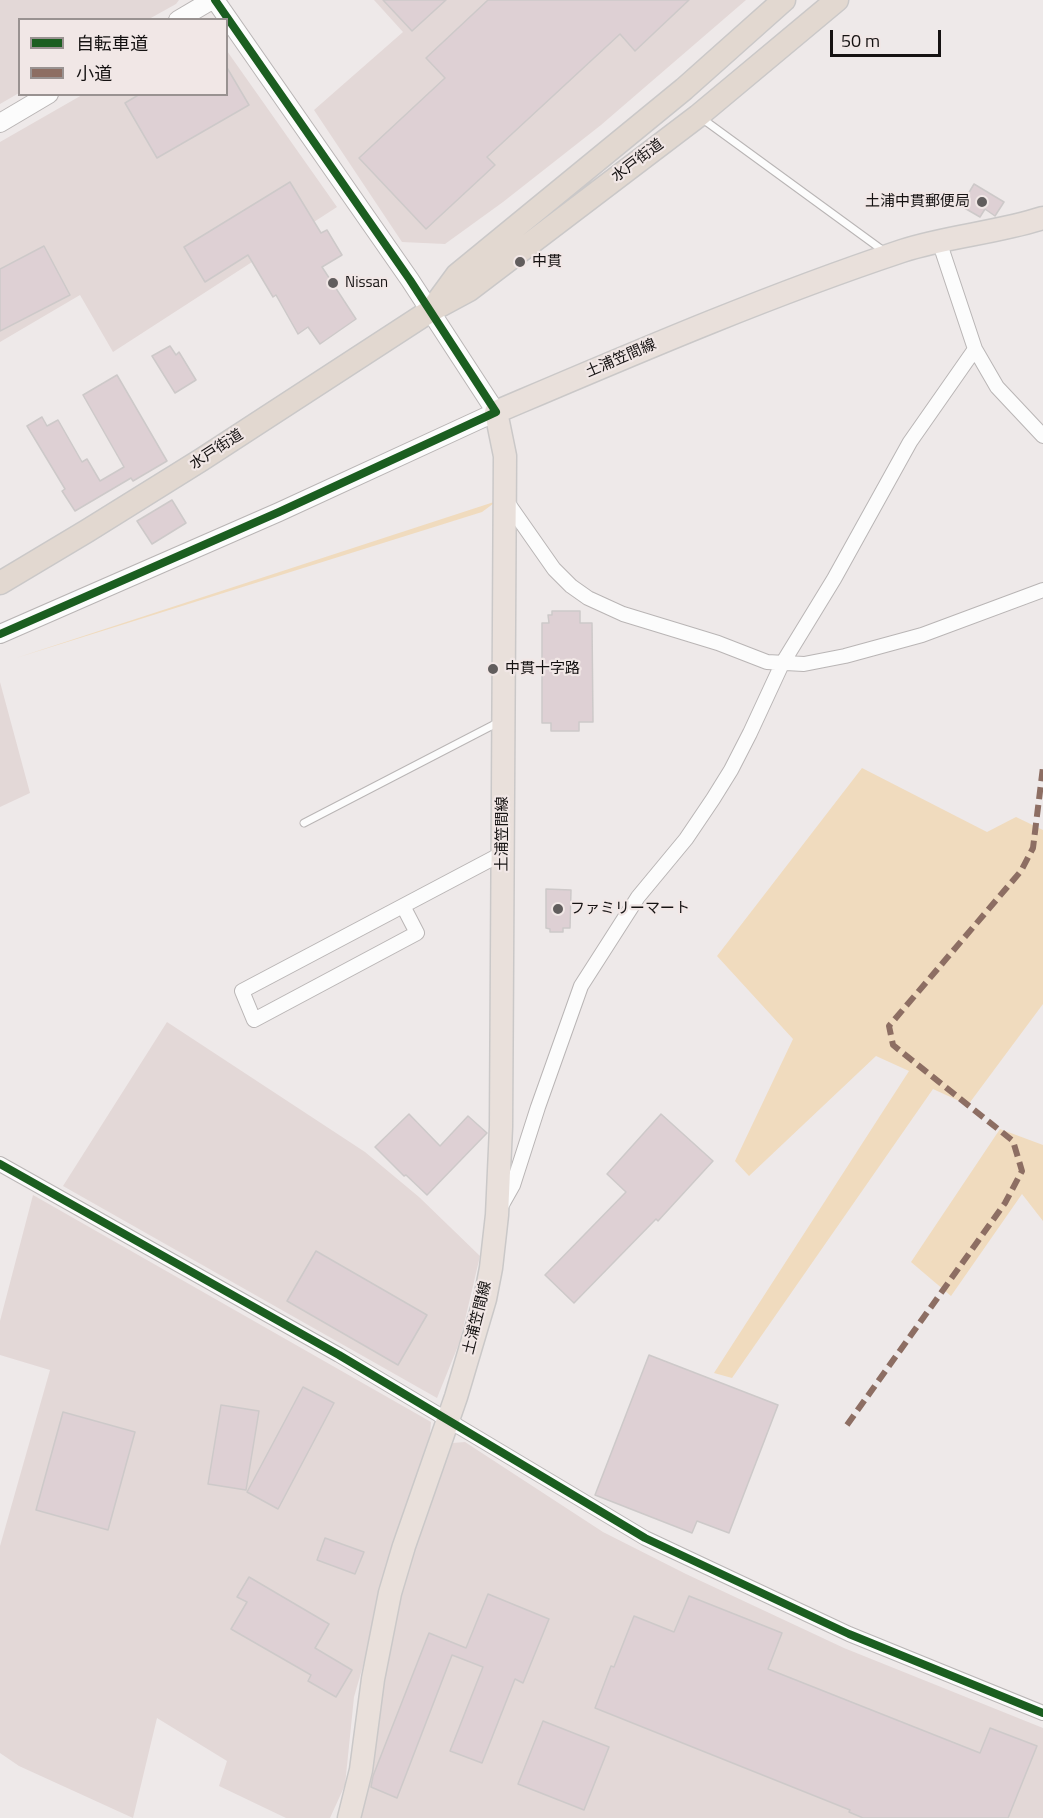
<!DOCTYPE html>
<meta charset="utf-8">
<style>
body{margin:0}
#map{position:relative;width:1043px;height:1818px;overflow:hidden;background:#eee9e9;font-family:"Titillium Web","Noto Sans JP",sans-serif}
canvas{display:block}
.legend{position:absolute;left:18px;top:18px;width:210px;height:78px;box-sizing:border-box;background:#f1e7e6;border:2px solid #999291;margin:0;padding:8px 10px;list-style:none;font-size:18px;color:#151212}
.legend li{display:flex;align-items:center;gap:12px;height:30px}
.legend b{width:30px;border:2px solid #999291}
.scale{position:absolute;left:830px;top:30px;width:111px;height:27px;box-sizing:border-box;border:3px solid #151212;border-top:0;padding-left:8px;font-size:18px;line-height:21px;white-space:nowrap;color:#151212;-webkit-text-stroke:4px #f1e7e6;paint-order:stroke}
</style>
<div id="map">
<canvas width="1043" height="1818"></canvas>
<ul class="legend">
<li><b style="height:8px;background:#1b5e20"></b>自転車道</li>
<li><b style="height:8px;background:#8d6e63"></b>小道</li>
</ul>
<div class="scale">50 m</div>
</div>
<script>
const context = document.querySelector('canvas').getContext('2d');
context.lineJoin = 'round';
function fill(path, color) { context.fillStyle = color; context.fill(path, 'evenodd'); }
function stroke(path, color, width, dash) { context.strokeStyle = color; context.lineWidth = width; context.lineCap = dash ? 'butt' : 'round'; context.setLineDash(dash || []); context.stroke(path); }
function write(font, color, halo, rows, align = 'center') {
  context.font = font + ' "Titillium Web","Noto Sans JP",sans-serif'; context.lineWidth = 4.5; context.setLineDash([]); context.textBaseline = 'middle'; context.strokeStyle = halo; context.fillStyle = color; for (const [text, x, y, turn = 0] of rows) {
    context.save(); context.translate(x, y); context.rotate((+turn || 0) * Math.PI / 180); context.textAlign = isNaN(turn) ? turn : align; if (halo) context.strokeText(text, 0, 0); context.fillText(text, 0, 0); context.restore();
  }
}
const built = new Path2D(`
 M0,0H179L176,4L149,19L20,20L19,93L0,104Z
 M374,0H746L601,125L503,202L445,244L402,242L314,110L403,32Z
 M227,51L337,207L113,352L80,295L0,342V142L82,95L226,94Z
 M0,682L30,793L0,807Z
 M167,1022L365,1152L419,1197L480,1256L460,1341L437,1398L63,1186Z
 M33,1195L431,1422L430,1434L354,1697L345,1785L330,1818H286L219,1786L227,1761L157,1718L133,1818L19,1766L0,1753V1546L50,1370L0,1355V1321Z
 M465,1442L603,1532L686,1574L844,1648L1043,1728V1818H358L383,1648L421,1521L453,1443Z`);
const green = new Path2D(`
 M497,501L482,512L16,658Z
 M862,768L987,832L1016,817L1043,830V1004L968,1105L933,1089L732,1378L714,1373L909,1071L876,1056L749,1176L735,1161L793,1039L717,956Z
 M1000,1129L1043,1145V1221L1022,1194L951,1296L911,1262Z`);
const building = new Path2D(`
 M383,0H446L412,31Z
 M488,0H689L635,51L620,34L487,157L495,165L426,229L359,158L445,78L426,58Z
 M226,66L249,105L157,158L125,103L140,94H226Z
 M290,182L321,233L327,230L342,255L322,267L356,319L320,344L308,327L298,334L276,295L273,297L248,255L205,282L184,247Z
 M974,184L1004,202L995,216L985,209L980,217L961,206Z
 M44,246L70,295L0,331V269Z
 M170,346L176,355L179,352L196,380L175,393L152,356Z
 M117,375L167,461L133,481L131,478L75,511L62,491L65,489L27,426L42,417L47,426L58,420L82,462L87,459L100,481L124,467L83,395Z
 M172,500L186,523L152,544L137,521Z
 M552,611H580V623H592L593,722H579V731H551V723H542V623H549L548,615H552Z
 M546,889L571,890L570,928H563V932H550V929L546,928Z
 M409,1114L440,1146L468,1116L487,1133L427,1195L406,1175L404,1176L375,1147Z
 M661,1114L713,1161L658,1221L656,1219L574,1303L545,1275L626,1192L607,1174Z
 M316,1251L427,1315L398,1365L287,1301Z
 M649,1355L778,1405L729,1533L697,1521L692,1533L595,1495Z
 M303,1387L334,1403L278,1509L247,1492Z
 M221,1405L259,1411L246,1490L208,1484Z
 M63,1412L135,1432L108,1530L36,1510Z
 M325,1538L364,1552L355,1574L317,1560Z
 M249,1577L329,1624L315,1648L352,1670L336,1697L308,1681L311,1675L231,1629L247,1602L237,1597Z
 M488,1594L549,1619L523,1683L515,1679L482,1763L450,1751L483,1667L452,1655L397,1798L371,1787L373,1776L429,1633L466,1648Z
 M689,1596L782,1633L768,1669L980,1753L990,1728L1037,1746L1008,1818H863L849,1812L850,1810L595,1708L611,1666L614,1667L634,1616L674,1632Z
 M543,1721L609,1747L584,1810L518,1784Z`);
const service = new Path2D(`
 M700,117L885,252
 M304,823L499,722`);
const minor = new Path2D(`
 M939,241L975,349L997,387L1043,436
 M505,499L554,569L571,586L588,598L623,614L718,643L767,662L804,664L845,656L922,635L1043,590
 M403,906L417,933L254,1020L242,991L503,853
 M0,1164L339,1355L645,1538L849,1634L1043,1713
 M500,1208L513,1185L538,1107L581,986L638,897L686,839L713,799L731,770L750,733L782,664L834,579L910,442L975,349`);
const tertiary = new Path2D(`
 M178,20L212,0
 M0,123L49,94
 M0,634L279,512L496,412L410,280L215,0`);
const primary = new Path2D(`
 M349,1818L361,1770L373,1679L390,1593L404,1546L456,1397L485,1299L491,1268L497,1215L501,1127L505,456L496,412C630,355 764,297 902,251C948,236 997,233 1043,218`);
const trunk = new Path2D(`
 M435,305L457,275L684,89L784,0
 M0,583L87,531L201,460L430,311L469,290L698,116L837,0`);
const quiet = new Path2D(`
 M847,1425L1005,1203L1022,1171L1013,1141L893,1045L889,1026L1021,871L1033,848L1043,767`);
const cycleway = new Path2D(`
 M0,634L279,512L496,412L410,280L215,0
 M0,1164L339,1355L645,1538L849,1634L1043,1713`);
const markers = [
 [982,202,6,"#615d5d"],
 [520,262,6,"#615d5d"],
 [333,283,6,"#615d5d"],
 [493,669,6,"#615d5d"],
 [558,909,6,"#615d5d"]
];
const streetNames = [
 ["水戸街道",638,161,-37],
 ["土浦笠間線",621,359,-23],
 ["水戸街道",217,450,-33],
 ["土浦笠間線",503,834,-90],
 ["土浦笠間線",478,1318,-76]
];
const poiNames = [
 ["土浦中貫郵便局",970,202,"right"],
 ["中貫",532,262],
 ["Nissan",345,283],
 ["中貫十字路",505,669],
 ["ファミリーマート",570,909]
];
fill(built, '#e3d8d7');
fill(green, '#f0dbbe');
fill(building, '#ded0d4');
stroke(building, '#cdc9c9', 1.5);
stroke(service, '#b9b5b5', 9);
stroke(minor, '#b9b5b5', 16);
stroke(tertiary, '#b9b5b5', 20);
stroke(primary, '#cac8c8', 25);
stroke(trunk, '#cac8c8', 25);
stroke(service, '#fcfcfc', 7);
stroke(minor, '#fcfcfc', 14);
stroke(tertiary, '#fcfcfc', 18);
stroke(primary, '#e9e0db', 22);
stroke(trunk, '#e2d8d0', 22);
stroke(quiet, '#8d6e63', 6, [12, 6]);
stroke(cycleway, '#1b5e20', 8);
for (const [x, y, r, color] of markers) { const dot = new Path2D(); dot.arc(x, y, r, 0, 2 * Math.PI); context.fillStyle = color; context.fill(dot); stroke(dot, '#f1e7e6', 2); }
write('15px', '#151212', '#f1e7e6', streetNames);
write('15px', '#151212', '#f1e7e6', poiNames, 'left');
</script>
